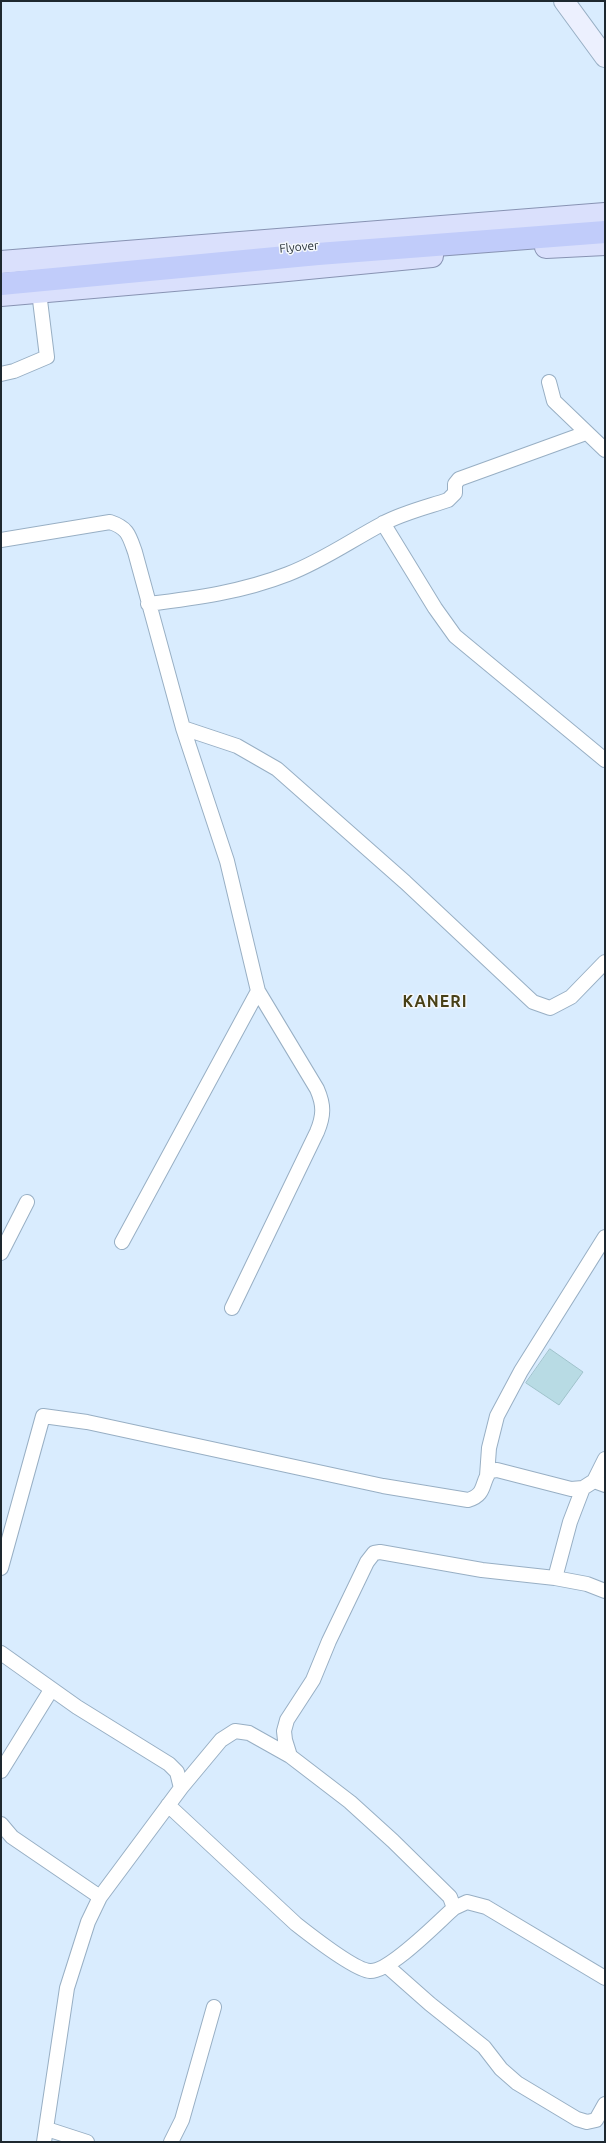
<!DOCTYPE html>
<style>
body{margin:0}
#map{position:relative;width:606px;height:2143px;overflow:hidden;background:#d9ecfe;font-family:Ubuntu,sans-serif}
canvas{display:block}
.frame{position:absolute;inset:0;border:2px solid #1e282f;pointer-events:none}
</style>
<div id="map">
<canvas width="606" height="2143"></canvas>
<div class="frame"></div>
</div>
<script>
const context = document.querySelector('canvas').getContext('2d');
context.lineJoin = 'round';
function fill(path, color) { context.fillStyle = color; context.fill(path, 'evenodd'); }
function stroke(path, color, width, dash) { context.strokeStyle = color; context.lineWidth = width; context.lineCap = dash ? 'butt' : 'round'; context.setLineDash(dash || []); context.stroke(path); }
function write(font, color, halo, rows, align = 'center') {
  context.font = font + ' Ubuntu,sans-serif'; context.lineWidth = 3; context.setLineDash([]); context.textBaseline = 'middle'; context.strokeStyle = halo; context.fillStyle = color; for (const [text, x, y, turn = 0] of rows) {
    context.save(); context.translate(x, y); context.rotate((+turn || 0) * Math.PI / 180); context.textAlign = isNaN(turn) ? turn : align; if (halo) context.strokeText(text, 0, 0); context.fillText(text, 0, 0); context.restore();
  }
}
const building = new Path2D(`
 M550,1349L583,1372L559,1405L526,1383Z`);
const street = new Path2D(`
 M1,374L14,371L47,357L39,292
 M549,382L554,401L605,450
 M383,523L435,608L455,636L605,760
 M1,540L110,522C128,528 129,535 135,552L183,728L237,746L277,769L405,882L533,1002L550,1008L571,997L605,962
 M148,604C197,598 242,592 288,574C322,561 350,541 382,524C402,513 427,507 448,500L455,493V484L459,479L586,433
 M183,728L227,861L258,991L317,1089C324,1105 324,1115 317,1132L232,1308
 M122,1242L258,991
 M1,1253L27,1202
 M487,1476L489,1448L497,1416L521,1371L605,1237
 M594,1481L605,1459
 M1,1568L43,1416L87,1422L383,1486L468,1500C486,1495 481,1483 490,1471L497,1470L571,1489L583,1488L594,1481L605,1485
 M555,1578L587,1584L605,1591
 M1,1653L77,1707L169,1764L177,1772L181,1788L100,1897L88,1922L67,1988L44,2142
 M1,1771L51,1690
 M181,1788L221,1740L235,1731L249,1733L290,1756
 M168,1805L296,1924C310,1935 355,1970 370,1971C390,1972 438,1922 454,1908L450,1897L393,1841L350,1802L290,1756L285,1740L284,1731L287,1720L313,1680L329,1641L367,1562L374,1553L380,1552L482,1570L555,1578L570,1522L583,1488
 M1,1824L12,1837L100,1897
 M454,1908L467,1902L486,1907L605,1978
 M387,1966L430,2004L484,2047L501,2069L517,2083L577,2119L587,2122L596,2120L605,2104
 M47,2129L87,2142
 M171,2142L182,2120L214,2007`);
const secondary = new Path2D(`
 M564,1L605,57`);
const primary = new Path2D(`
 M546,247L605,244
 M1,262L605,214
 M1,295L277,271L432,256`);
const highway = new Path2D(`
 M1,284L318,254L605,232`);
const streetNames = [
 ["Flyover",299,247,-5]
];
const districtNames = [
 ["KANERI",435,1002]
];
fill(building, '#b8dbe4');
stroke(building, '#9fc2cb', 1);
stroke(street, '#98afc4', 16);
stroke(secondary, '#98afc4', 22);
stroke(primary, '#8893b3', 24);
stroke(highway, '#8893b3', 24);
stroke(street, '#fff', 14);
stroke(secondary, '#ecf0fe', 20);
stroke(primary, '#dae0fc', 22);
stroke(highway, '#c1ccfa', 22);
write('12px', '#1e282f', '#f3f7fc', streetNames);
context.letterSpacing = '1px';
write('bold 16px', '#484016', '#f3f7fc', districtNames);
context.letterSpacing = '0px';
</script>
